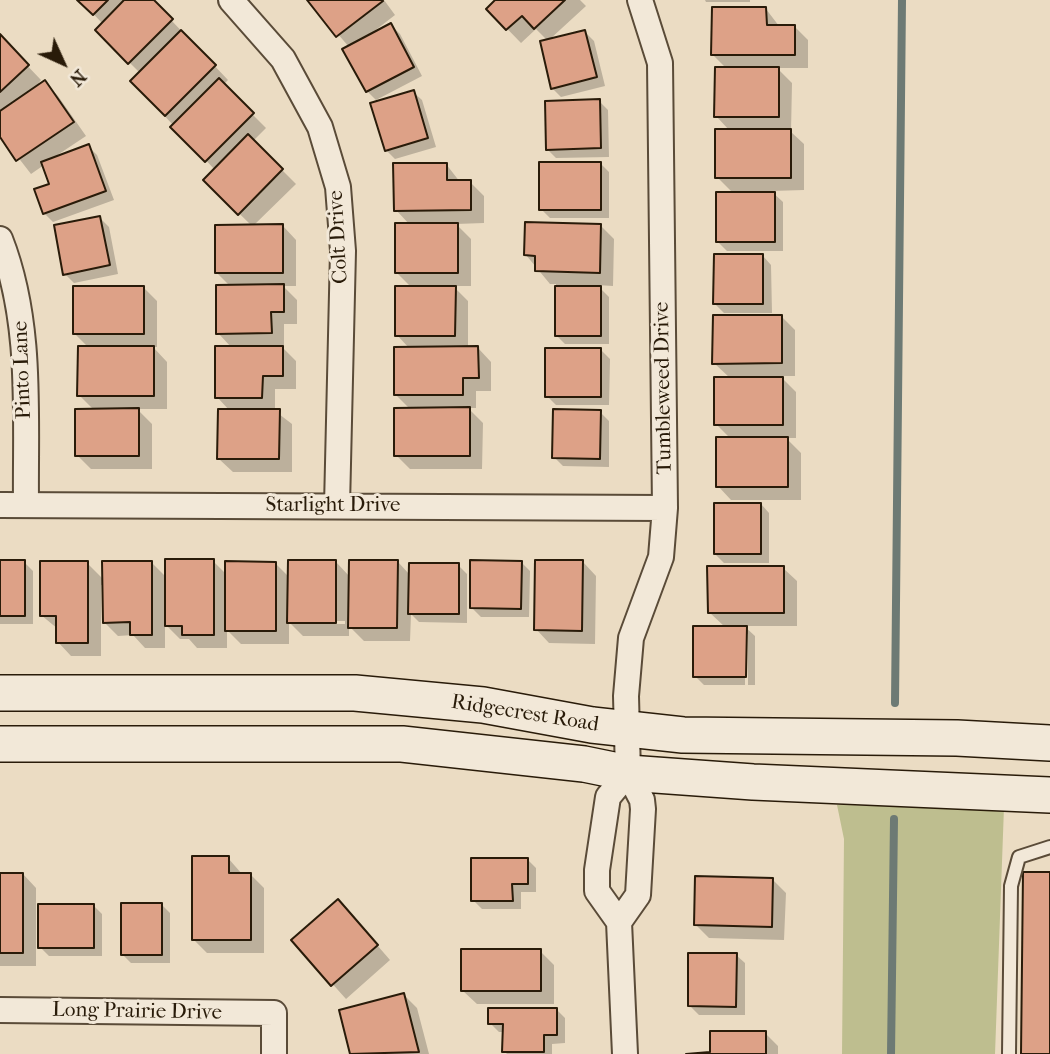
<!DOCTYPE html>
<style>
body{margin:0}
#map{position:relative;width:1050px;height:1054px;overflow:hidden;background:#ebdcc3;font-family:"IM FELL French Canon",serif}
canvas{display:block}
.north{position:absolute;left:28px;top:28px;width:70px;height:70px;-webkit-text-stroke:5px #f2e8d8;paint-order:stroke;rotate:135deg;font-size:19px;font-weight:700;line-height:28px;text-align:center;color:#291b09}
.north::after{content:'';display:block;margin:auto;width:24px;height:32px;background:#291b09;clip-path:polygon(50% 0,100% 100%,50% 72%,0 100%)}
</style>
<div id="map">
<canvas width="1050" height="1054"></canvas>
<div class="north">N</div>
</div>
<script>
const context = document.querySelector('canvas').getContext('2d');
context.lineJoin = 'round';
function fill(path, color) { context.fillStyle = color; context.fill(path, 'evenodd'); }
function stroke(path, color, width, dash) { context.strokeStyle = color; context.lineWidth = width; context.lineCap = dash ? 'butt' : 'round'; context.setLineDash(dash || []); context.stroke(path); }
function write(font, color, halo, rows, align = 'center') {
  context.font = font + ' "IM FELL French Canon",serif'; context.lineWidth = 6; context.setLineDash([]); context.textBaseline = 'middle'; context.strokeStyle = halo; context.fillStyle = color; for (const [text, x, y, turn = 0] of rows) {
    context.save(); context.translate(x, y); context.rotate((+turn || 0) * Math.PI / 180); context.textAlign = isNaN(turn) ? turn : align; if (halo) context.strokeText(text, 0, 0); context.fillText(text, 0, 0); context.restore();
  }
}
const green = new Path2D(`
 M837,805L1004,807L995,1054H842L844,839Z`);
const shadow = new Path2D(`
 M80,0H152L228,80L223,85L266,128L253,141L296,184L253,226H283L296,240V286H283L297,300V324H284V346H281L296,361V389H275V411L292,424V472H233L219,459L230,411L217,397L232,348L218,333L231,287L217,273L252,226L205,180L215,170L132,81L140,73L97,30L103,24Z
 M309,0H384L395,15L373,32L391,25L400,34L422,76L376,100L367,91L349,47Z
 M498,0H580L586,6L549,40L585,32L594,41L605,86L561,97L552,88L548,41L536,29L521,43L488,9Z
 M705,0H750V2H706Z
 M766,9L779,26H794L808,40V68H777L792,83L791,132L804,144V190L771,191L783,202V251H727L718,242L733,193L717,177L730,131L716,116L727,69L713,55Z
 M0,37L41,80L32,91L45,82L58,96L86,136L56,156L88,146L97,155L114,200L53,222L44,213L51,185L44,165L31,174L0,134Z
 M413,92L422,100L436,147L395,159L386,150Z
 M599,101L608,110L609,157L556,158L547,149Z
 M600,163L609,172V218H550L541,209Z
 M446,164L460,182H470L484,196V223L456,224L471,239V286H453L468,301V348H478L491,362V391H476V408H468L483,423L482,469H410L396,455L410,409L396,395L409,348L397,335L412,288L396,272L410,225L396,210Z
 M100,218L109,227L118,274L74,283L65,274Z
 M600,225L614,239L613,286L597,285L609,297V344H565L556,335V284H550L526,255Z
 M763,256L771,265L772,313H724L715,304Z
 M144,288L157,301V347H153L167,362V409H137L152,424V469H91L77,455L94,410L79,395L89,348L75,334Z
 M781,316L795,330V376H780L796,392V438H786L801,453V500H731L718,486L731,439L716,424L730,378L714,363Z
 M601,350L610,359L609,405H556L547,396Z
 M600,412L609,421V467L563,466L554,457Z
 M761,504L769,513V563H724L715,554Z
 M213,561L227,575L275,563L289,577L336,562L350,577L398,562L410,575L458,565L467,574V623L419,622L411,614L410,641H364L349,626V636H303L289,622V644H241L227,630V648H197L189,639H180L165,624V648H145L133,635L118,636L104,622V585H101V656H71L58,642V629L41,615L87,563L104,580L151,562L167,578ZM300,621H345V624H300Z
 M0,562H24L33,571V624H0Z
 M521,562L530,571L529,617H481L472,608Z
 M583,562L596,576L595,644L549,643L536,629Z
 M783,568L797,581V626H744L755,636V685H748V634H745V685H704L695,676L725,627L709,612Z
 M228,858L242,874H250L264,888V953H207L194,940Z
 M527,859L536,868V892H521V909H482L473,900Z
 M0,874H23L36,888V966H0Z
 M772,879L786,893L784,940L709,938L696,925Z
 M161,904L170,913V963H131L122,954Z
 M93,905L102,914V956H49L40,947Z
 M351,915L390,960L346,999L294,941Z
 M540,951L554,965V1004H477L463,991Z
 M736,955L745,963V1015H699L690,1006Z
 M404,995L417,1008L429,1054H351L341,1011Z
 M556,1009L565,1018V1043L552,1044V1054H507L504,1051V1032H499L490,1023Z
 M765,1033L778,1046V1054H688H712Z`);
const stream = new Path2D(`
 M895,703L902,0
 M891,1054L894,819`);
const building = new Path2D(`
 M77,0H108L93,15Z
 M124,0H154L173,19L128,64L95,30Z
 M307,0H382L383,1L336,37Z
 M495,0H565L534,29L522,16L506,30L486,9Z
 M712,7H766L767,25H795V55H711Z
 M391,23L414,67L366,92L342,49Z
 M181,30L216,65L165,116L130,81Z
 M585,30L597,77L551,89L540,41Z
 M0,34L29,65L0,92Z
 M715,67H779V117H714Z
 M219,78L254,113L205,162L170,127Z
 M45,80L74,122L16,161L0,137V111Z
 M414,90L428,138L385,151L370,103Z
 M600,99L601,148L546,150L545,101Z
 M715,129H791V178H715Z
 M248,134L283,169L238,215L203,180Z
 M89,144L106,191L43,214L34,189L49,184L41,162Z
 M539,162H601V210H539Z
 M393,163H447V180H471V210L394,211Z
 M716,192H775V242H716Z
 M100,216L110,265L63,275L54,225Z
 M525,222L601,224L600,273L535,271V256L524,255Z
 M395,223H458V273H395Z
 M283,224V273H215V225Z
 M714,254H763V304H713Z
 M284,284V312H271L272,333L216,334V285Z
 M73,286H144V334H73Z
 M395,286H456L455,336H395Z
 M555,286H601V336H555Z
 M713,315H782V363L712,364Z
 M78,346H154V396H77Z
 M215,346H283V376H263L262,398H215Z
 M478,346L479,378H463V395H394V347Z
 M545,348H601V397H545Z
 M714,377H783V425H714Z
 M470,407V456H394V408Z
 M139,408V456H75V409Z
 M218,409H280L279,459H217Z
 M553,409L601,410L600,459L552,458Z
 M716,437H788V487H716Z
 M714,503H761V554H714Z
 M165,559H214V635H182V626H165Z
 M0,560H25V616H0Z
 M288,560H336V623H287Z
 M349,560H398L397,628H348Z
 M470,560L522,561L521,609L470,608Z
 M535,560H583L582,631L534,630Z
 M40,561H88V643H56V616H40Z
 M102,561H152V635H130V622L103,623Z
 M225,561L276,562V631H225Z
 M409,563H459V614H408Z
 M707,566H784V613H708Z
 M693,626H747L746,677H693Z
 M192,856H229V873H251V940H192Z
 M471,858H528V884H512L513,901H471Z
 M1023,872H1050V1054H1021Z
 M0,873H23V953H0Z
 M695,876L773,878L772,927L694,925Z
 M338,899L378,945L331,986L291,940Z
 M121,903H162V955H121Z
 M38,904H94V948H38Z
 M461,949H541V991H461Z
 M688,953H737L736,1007L688,1006Z
 M404,993L419,1052L350,1054L339,1010Z
 M488,1008H557V1035H544V1052H502L503,1024H488Z
 M710,1031H766V1054H686L710,1052Z`);
const lane = new Path2D(`
 M1009,1054L1011,886L1019,857L1050,847`);
const street = new Path2D(`
 M231,0L283,59L320,127L338,187L343,251L337,506
 M0,239C33,323 25,416 26,505
 M0,505L665,508
 M619,922L638,895L643,809L642,800L628,773L626,696L631,638L661,557L665,508L660,63L640,0
 M0,1010L274,1013V1054
 M625,1054L619,922L597,891V870L608,797L628,773`);
const secondary = new Path2D(`
 M0,693H355L483,705L592,725L683,735L957,738L1050,743
 M0,744H402L584,764L628,773L753,782L1050,795`);
const streetNames = [
 ["Colt Drive",339,237,-93],
 ["Pinto Lane",23,370,-92],
 ["Tumbleweed Drive",664,388,-91],
 ["Starlight Drive",333,506],
 ["Ridgecrest Road",525,714,9],
 ["Long Prairie Drive",137,1012,1]
];
fill(green, '#bebe8f');
fill(shadow, '#0003');
stroke(stream, '#6d7a74', 8);
fill(building, '#dda187');
stroke(building, '#291b09', 2);
stroke(lane, '#5a4b38', 16);
stroke(street, '#5a4b38', 28);
stroke(secondary, '#291b09', 38);
stroke(lane, '#f2e8d8', 12);
stroke(street, '#f2e8d8', 24);
stroke(secondary, '#f2e8d8', 35);
write('21px', '#291b09', '#f2e8d8', streetNames);
</script>
